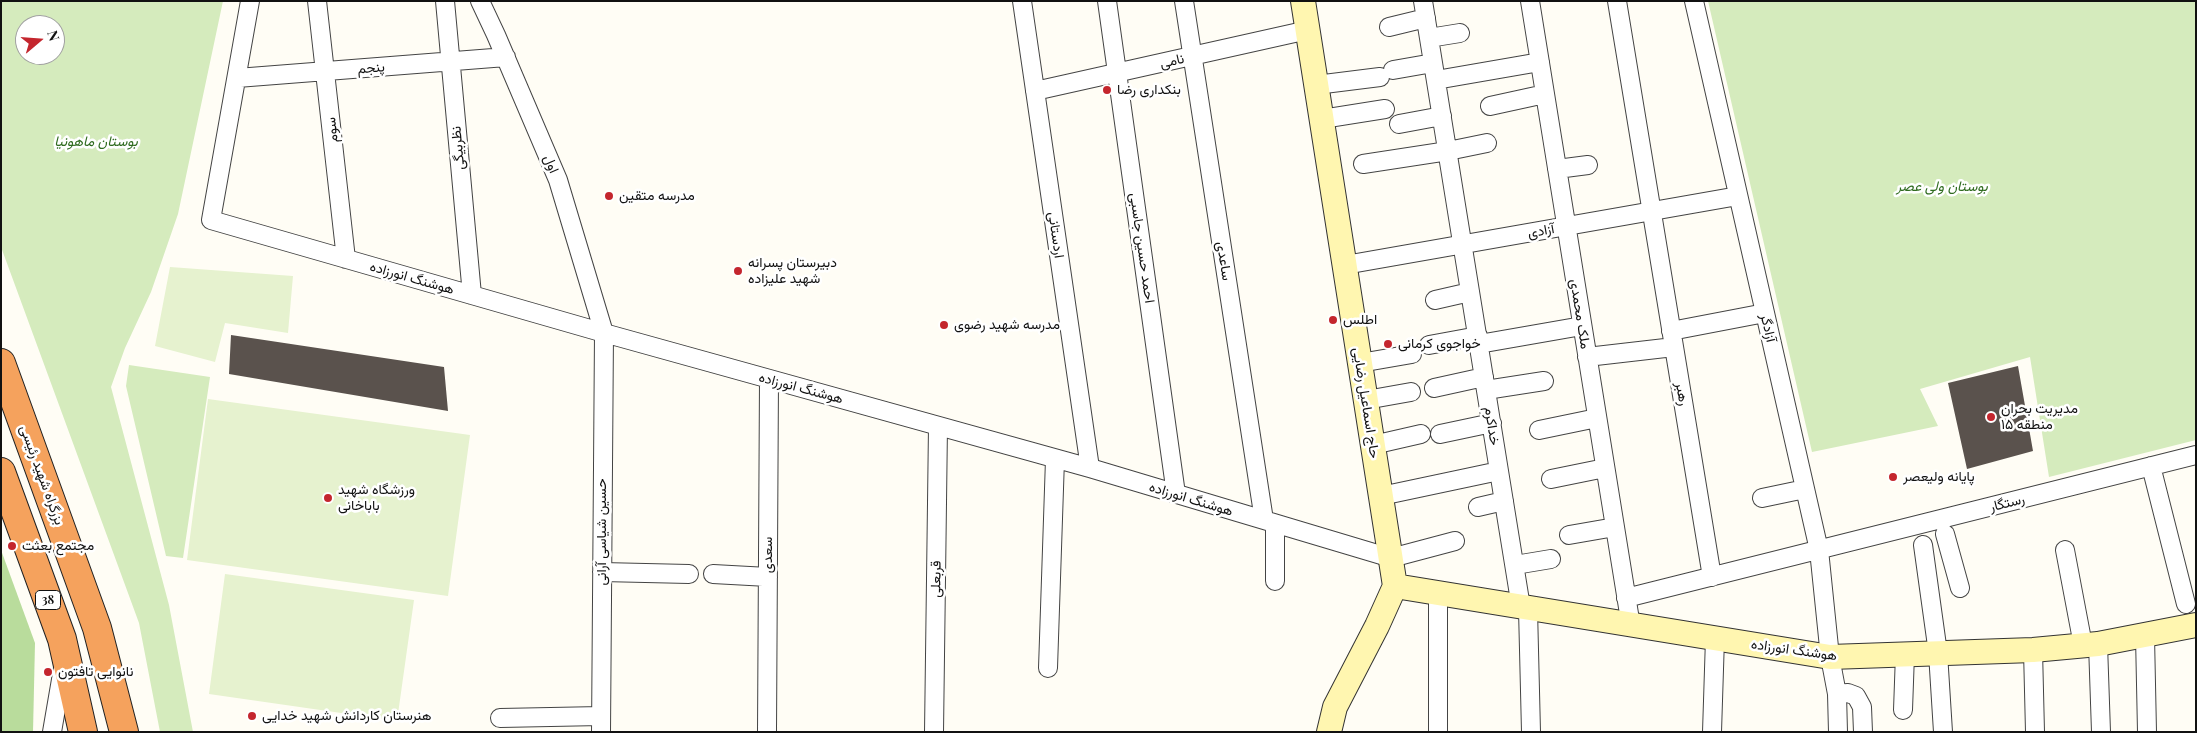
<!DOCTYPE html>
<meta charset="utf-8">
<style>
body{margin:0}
#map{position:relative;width:2197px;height:733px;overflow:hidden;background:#fffdf5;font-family:"Playfair Display",serif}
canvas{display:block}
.frame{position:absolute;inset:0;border:2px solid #111;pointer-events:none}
.north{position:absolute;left:15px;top:15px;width:50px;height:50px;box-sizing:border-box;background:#fff;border:1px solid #a0a0a0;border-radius:50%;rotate:72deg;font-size:14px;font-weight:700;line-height:20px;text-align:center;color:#111}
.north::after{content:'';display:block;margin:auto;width:18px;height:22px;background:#c4262e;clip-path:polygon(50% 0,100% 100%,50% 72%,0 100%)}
</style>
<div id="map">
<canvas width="2197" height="733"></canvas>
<div class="frame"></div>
<div class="north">N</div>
</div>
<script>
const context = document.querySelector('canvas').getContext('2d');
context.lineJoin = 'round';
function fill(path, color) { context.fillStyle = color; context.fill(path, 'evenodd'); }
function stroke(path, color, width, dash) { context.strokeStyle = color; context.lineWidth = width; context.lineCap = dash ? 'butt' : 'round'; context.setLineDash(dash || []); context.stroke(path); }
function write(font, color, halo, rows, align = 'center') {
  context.font = font + ' "Playfair Display",Vazirmatn,serif'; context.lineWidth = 5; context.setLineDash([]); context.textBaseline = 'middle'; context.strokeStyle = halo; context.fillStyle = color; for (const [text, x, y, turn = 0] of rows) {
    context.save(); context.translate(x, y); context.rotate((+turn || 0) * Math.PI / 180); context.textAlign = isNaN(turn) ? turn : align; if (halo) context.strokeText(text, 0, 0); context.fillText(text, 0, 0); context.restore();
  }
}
const green = new Path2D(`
 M1,1H223L178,214L151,292L125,348L111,387L169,605L193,732H160L139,623L1,247ZM25,25H55V55H25Z
 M1708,1H2196V440L2049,477L2030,357L1920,389L1938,426L1812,452Z
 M129,365L210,377L183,558L166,556L126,386Z`);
const forest = new Path2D(`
 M1,550L35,643L33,732H1Z`);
const pitch = new Path2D(`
 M170,267L293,276L288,333L225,323L215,362L155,346Z
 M208,399L470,435L448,596L187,560Z
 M225,574L414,600L397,721L209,694Z`);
const building = new Path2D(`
 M231,335L444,367L448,411L229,374Z
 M2018,366L2033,451L1967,469L1948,383Z`);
const street = new Path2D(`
 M250,1L211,220L604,333L1090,468L1391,558L1455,541
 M317,1L346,259
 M445,1L472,295
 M480,1L496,35L558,180L604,333L601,732
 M1022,1L1090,468
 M1107,1L1176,494
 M1184,1L1264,520
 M1423,1L1521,607
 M1530,1L1631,626
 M1617,1L1712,577
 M1694,1L1819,550L1830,657L1837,694L1838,732
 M1389,27L1426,18
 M1429,38L1460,33
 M1393,70L1433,63
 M237,78L506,57
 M1436,80L1540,62
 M1316,85L1380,77
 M1035,91L1308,30
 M1490,106L1545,94
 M1322,119L1385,109
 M1399,124L1442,116
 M1363,164L1448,151L1487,143
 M1557,169L1588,165
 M1345,265L1738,196
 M1435,300L1470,292
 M1671,331L1765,313
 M1479,344L1582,326
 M1429,345L1478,336
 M1587,357L1674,347
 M1360,363L1412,354
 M1434,388L1484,377
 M1486,390L1544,381
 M1366,400L1411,392
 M1539,430L1597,418
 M1440,434L1492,423
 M1373,445L1421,434
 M2151,466L2186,604
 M1551,479L1605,468
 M1381,496L1499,471
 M1762,498L1805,489
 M1478,507L1504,501
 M1945,534L1960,588
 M1569,535L1615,527
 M1923,545L1938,653L1943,732
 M2065,550L2083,645
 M1515,565L1551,559
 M602,572L689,574
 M713,574L768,577
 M1275,581V524
 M1438,594V732
 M1626,598L2196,455
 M1528,609L1531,732
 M2145,636L2147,732
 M2098,644L2101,732
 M2033,650L2035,732
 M1048,668L1055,459
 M1837,694L1848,693L1856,696L1862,707L1863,732
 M1903,710L1905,654
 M500,718L601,716
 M52,732L63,668
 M767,732L769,379
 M934,732L938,426
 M1712,732L1715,638`);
const secondary = new Path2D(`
 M1303,1L1395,586L1377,626L1335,707L1329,732
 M1395,586L1830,657L2033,650L2098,644L2196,625`);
const highway = new Path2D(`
 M1,363L97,628L124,732
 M1,472L62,639L83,732`);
const markers = [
 [1107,90,5,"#c4262e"],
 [609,196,5,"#c4262e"],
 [738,271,5,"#c4262e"],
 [1333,320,5,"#c4262e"],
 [944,325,5,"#c4262e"],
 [1388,344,5,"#c4262e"],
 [1991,417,5,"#c4262e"],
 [1893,477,5,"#c4262e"],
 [328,498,5,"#c4262e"],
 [12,546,5,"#c4262e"],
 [48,672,5,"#c4262e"],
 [252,716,5,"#c4262e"]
];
const shields = [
 [48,600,25]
];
const shieldNames = [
 ["38",48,600]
];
const streetNames = [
 ["نامی",1172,61,-13],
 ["پنجم",371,68,-5],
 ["سوم",332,130,-96],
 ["نظربیگی",458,148,-95],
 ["اول",551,164,67],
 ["آزادی",1541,231,-10],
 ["اردستانی",1056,235,82],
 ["احمد حسین جاسبی",1142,248,82],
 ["ساعدی",1224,261,81],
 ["هوشنگ انورزاده",412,278,16],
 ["ملک محمدی",1580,314,81],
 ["آزادگر",1768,328,77],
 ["هوشنگ انورزاده",801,388,15],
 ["رهبر",1682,394,81],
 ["حاج اسماعیل رضایی",1366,403,81],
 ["خداکرم",1492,426,81],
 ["بزرگراه شهید رئیسی",42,475,70],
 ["هوشنگ انورزاده",1191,499,17],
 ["رستگار",2007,503,-14],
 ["حسین شیاسی آرانی",602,532,-90],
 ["سعدی",768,555,-90],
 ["قربعلی",936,579,-89],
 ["هوشنگ انورزاده",1794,650,8]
];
const poiNames = [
 ["بنکداری رضا",1117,90],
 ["مدرسه متقین",619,196],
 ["دبیرستان پسرانه",748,263],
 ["شهید علیزاده",748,279],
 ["اطلس",1343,320],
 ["مدرسه شهید رضوی",954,325],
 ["خواجوی کرمانی",1398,344],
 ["مدیریت بحران",2001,409],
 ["منطقه ۱۵",2001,425],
 ["پایانه ولیعصر",1903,477],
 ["ورزشگاه شهید",338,490],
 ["باباخانی",338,506],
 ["مجتمع بعثت",22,546],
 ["نانوایی تافتون",58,672],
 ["هنرستان کاردانش شهید خدایی",262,716]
];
const parkNames = [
 ["بوستان ماهونیا",96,142],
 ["بوستان ولی عصر",1942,187]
];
fill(green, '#d5ebbd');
fill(forest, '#b9dc9c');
fill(pitch, '#e6f2cf');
fill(building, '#5a524d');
stroke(street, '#444', 20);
stroke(secondary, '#333', 26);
stroke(highway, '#222', 30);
stroke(street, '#fff', 18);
stroke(secondary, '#fff6b0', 24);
stroke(highway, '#f5a25d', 28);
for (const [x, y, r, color] of markers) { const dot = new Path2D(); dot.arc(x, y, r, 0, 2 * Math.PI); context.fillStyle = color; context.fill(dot); stroke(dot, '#fff', 2); }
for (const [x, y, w] of shields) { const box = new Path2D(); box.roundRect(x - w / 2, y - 9.5, w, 19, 4); context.fillStyle = '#fff'; context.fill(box); stroke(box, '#111', 1); }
write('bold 12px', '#111', null, shieldNames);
write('14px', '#111', '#fff', streetNames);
write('14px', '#111', '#fff', poiNames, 'left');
write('italic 14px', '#2f6b1f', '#fff', parkNames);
</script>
